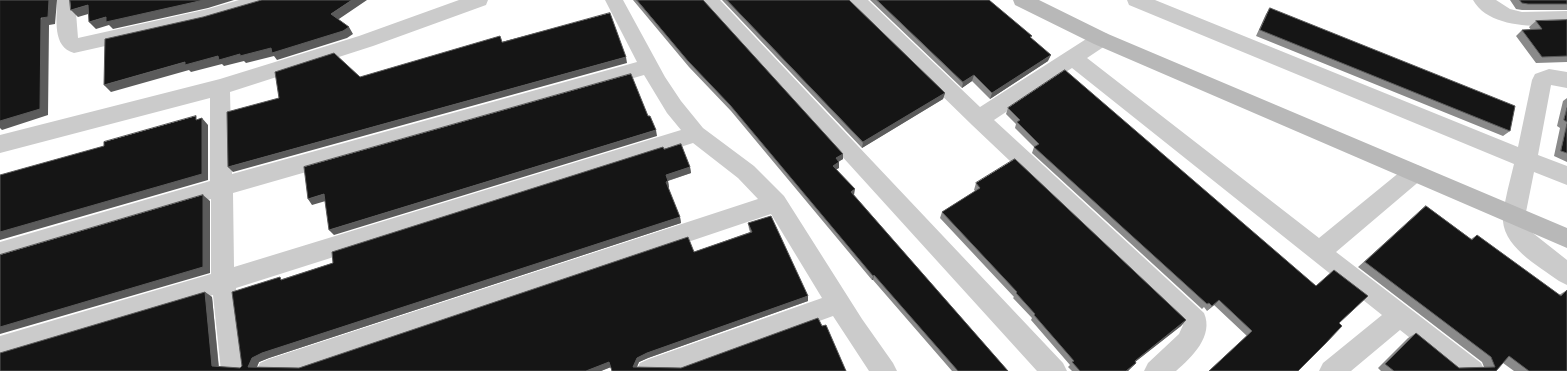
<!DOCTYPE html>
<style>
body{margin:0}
canvas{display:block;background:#fff}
</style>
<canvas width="1567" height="371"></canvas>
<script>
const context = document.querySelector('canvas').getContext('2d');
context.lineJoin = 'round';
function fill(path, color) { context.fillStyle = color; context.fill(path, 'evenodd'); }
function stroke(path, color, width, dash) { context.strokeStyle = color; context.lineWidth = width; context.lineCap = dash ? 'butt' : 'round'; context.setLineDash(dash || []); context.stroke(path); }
const street = new Path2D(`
 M57,0H75L78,38L208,9L239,0H271L269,5L208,23L74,53C52,47 57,19 57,0Z
 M459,0H488L486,5L373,46L230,92L232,174L637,62L605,0H623L665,77L681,101L703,128L754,166L784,196L862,319L893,363L897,371H869L833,316L682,371H636L640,363L649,359L822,298L771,214L305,371H256L260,363L269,359L758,199L738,178L693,143L236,288L247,371H221L213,295L0,360V336L211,274V199L0,262V242L210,181V98L0,153V135L220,79L359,36ZM644,75L667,113L681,130L234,267L233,193Z
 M700,0H720L1063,363L1067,371H1037Z
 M847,0H868L980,107L1094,34L1101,32L1108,34L1111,39L1108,44L1087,58L1319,238L1406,167L1414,164L1422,167L1425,173L1422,179L1336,252L1481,363L1485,371H1452L1400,330L1351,371H1319L1323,363L1382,315L1072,68L994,120L1204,313C1214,336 1192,357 1176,371H1144L1148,363L1179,334L1183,325L972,125L849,5Z
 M1127,0H1155L1518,147L1532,80L1535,74L1549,69L1567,72V88L1551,85L1538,155L1567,166V185L1534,172L1525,217L1529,230L1567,260V285L1559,281C1539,266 1500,246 1503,215C1505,198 1510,181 1514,164L1129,5Z
 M1473,0H1496L1510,9L1522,12L1567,11V25C1539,27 1489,29 1473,0Z`);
const secondary = new Path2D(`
 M1013,0H1039L1108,34L1567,228V248L1094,44L1015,5Z`);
const wall = new Path2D(`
 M633,0H703L843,154V159L839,161V168L836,169L854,195L1008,371H952L873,280H872L731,111L689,67Z
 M722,0H849L945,93L943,99L862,148Z
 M870,0H989L1031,38L1048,61L990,99L972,81L962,88Z
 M1510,0H1567V10H1522L1516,9Z
 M1270,8L1510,131L1503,136L1256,36L1266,14Z
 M1567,20V62L1536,63L1516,36L1522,30H1531L1529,27L1536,21Z
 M1567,98V162L1554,156L1560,128L1557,126L1563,101Z
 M1008,108L1316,286L1368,296L1247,336L1214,305L1207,311L1204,307L1202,309L1032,153L1034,147L1015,128L1016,124L1006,114Z
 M664,149L690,167L691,173L668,181L669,187L668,188L680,217L681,223L269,358L259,362L257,367L299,368L694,252L750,232L749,229L748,223L808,301L648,358L639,362L637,367L681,368L822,326L846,371L611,367L601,371H0L205,292L212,297L219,367L240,368L242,366L282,279L333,263Z
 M976,183L1186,320L1181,326L1135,362L1136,363L1128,371H1072L1068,367L1070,365L1031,320L1032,318L1013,298L1014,297L940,218L942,212L975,191L974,190Z
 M1426,206L1471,239L1477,235L1559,295L1567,290V371H1514L1503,363L1496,371H1381L1378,368L1408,338L1416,333L1459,368L1484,367L1482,362L1358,267Z`);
const shadedWall = new Path2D(`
 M49,0H57L55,24L49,25L48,115L2,130L0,128V121Z
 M204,0H234L208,8L113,29L109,25L96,29L89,22L106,17Z
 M352,0H367L336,21L331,14Z
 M88,5L95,12L78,17L71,10Z
 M349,27L353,34L347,38L277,60L274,56L246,63L244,61L224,66L222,64L191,72L189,70L111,92L104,85L185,62L218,56L240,54Z
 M1051,55L1048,61L990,99L992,93Z
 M626,57L627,63L233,172L228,167Z
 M974,75L972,81L962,88L963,82Z
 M945,93L943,99L862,148L863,142Z
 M202,118L208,125V180L0,240V232Z
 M656,130L657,136L334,235L329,230Z
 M843,154V159L835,164L836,158Z
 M839,162V168L833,171V166Z
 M690,167L691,173L667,181L666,175Z
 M668,181L669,187L667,188L666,182Z
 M855,189L854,195L851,192Z
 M324,194L329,200L312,205L308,199Z
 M203,195L210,201V273L0,334V327Z
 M680,217L681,223L269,358L259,362L255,371L248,367L252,358L262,353Z
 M874,275L873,280H872L873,276Z
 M205,292L212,297L219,371L212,366Z
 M808,296V301L648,358L639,362L635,371L633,367L637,358L647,353Z
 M1219,300L1214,305L1207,311L1212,306Z
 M1186,320L1181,326L1130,366L1135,361Z
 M609,362L611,367L601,371H586Z
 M1136,363L1128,371H1126Z`);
const building = new Path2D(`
 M0,0H49L48,17L41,18L40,109L0,121Z
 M70,0H204L106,22V17L89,22L88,5L71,10Z
 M262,0H352L331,14L349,27L343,31L272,53L271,48L240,56V54L219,60L218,56L185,65V62L104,85L105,39L203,17Z
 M637,0H703L843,154L836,158L839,162L833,166L855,189L851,192L1008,371H958L874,275L873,276L730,105L688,61Z
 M727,0H849L945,93L863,142Z
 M877,0H989L1032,36L1030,37L1051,55L992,93L974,75L963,82Z
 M1520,0H1567V4H1528L1522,3Z
 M1270,8L1515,106L1510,131L1260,30Z
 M610,13L626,57L228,167L227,112L279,98L275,72L334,53L360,77L500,36L502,42Z
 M1567,20V56L1542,57L1522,30L1542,29L1536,21Z
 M1065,70L1316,286L1334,270L1368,296L1339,323L1342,326L1325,344L1298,371H1209L1252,331L1219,300L1212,306L1209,303L1207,304L1034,147L1039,144L1017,122L1020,120L1008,108Z
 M631,74L648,116H650L656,130L329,230L324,194L308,199L304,167Z
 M1567,108V122L1564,120Z
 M196,116V120L202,118V174L0,232V175L104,146V142Z
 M1567,124V153L1561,151Z
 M681,144L690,167L666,175L668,181L666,182L680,217L262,353L252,358L248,367L299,368L688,237L694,252L752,232L748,223L771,216L808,296L647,353L637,358L633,367L681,368L818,318L822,326L826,325L846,371H612L609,362L586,371H0V353L205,292L212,366L240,368L242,366L232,292L280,277L281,280L333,263L332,252L663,147L664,149Z
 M1015,159L1186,320L1135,361L1136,363L1126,371H1080L1072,362L1074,361L1034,315L1035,314L1016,293L1017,292L942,212L980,188L976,183Z
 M203,195V267L0,327V255Z
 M1426,206L1472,240L1477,235L1561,296L1567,290V371H1529L1509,356L1496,371H1394L1385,364L1416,333L1459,368L1495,367L1491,357L1365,262Z`);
fill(street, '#cbcbcb');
fill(secondary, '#b8b8b8');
fill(wall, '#8a8a8a');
fill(shadedWall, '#5b5b5b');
fill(building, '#151515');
stroke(building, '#5b5b5b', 1);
</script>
